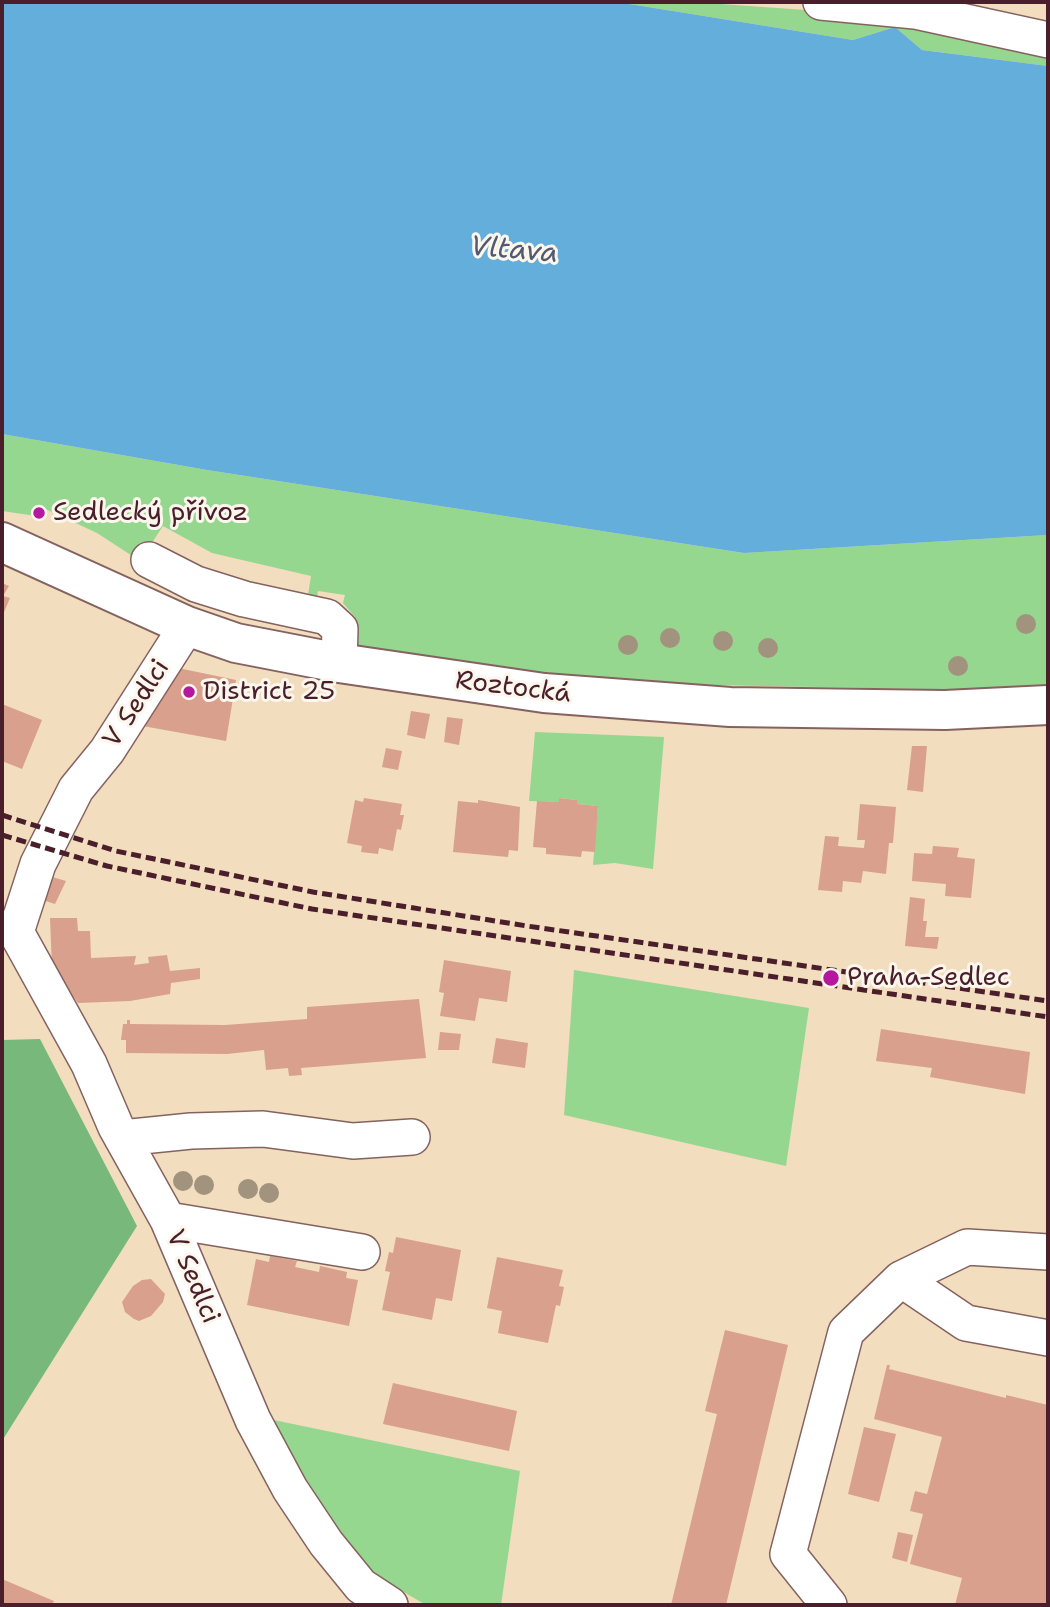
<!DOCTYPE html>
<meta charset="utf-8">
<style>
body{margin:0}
#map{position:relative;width:1050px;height:1607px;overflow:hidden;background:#f2ddbf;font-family:"Shantell Sans",sans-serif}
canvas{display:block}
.frame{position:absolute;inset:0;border:4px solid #4a1f2b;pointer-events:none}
</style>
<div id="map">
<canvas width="1050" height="1607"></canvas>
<div class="frame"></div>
</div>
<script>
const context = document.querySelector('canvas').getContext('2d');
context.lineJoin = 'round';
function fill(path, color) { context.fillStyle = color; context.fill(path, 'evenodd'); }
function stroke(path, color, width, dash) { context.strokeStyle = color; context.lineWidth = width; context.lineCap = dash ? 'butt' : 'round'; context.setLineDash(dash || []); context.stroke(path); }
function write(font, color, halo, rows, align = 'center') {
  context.font = font + ' "Shantell Sans",sans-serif'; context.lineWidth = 6; context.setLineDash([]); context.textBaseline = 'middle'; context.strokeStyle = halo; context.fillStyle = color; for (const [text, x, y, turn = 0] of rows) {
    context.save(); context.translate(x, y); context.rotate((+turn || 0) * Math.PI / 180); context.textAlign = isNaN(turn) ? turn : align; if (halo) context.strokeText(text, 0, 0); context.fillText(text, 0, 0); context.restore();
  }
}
const green = new Path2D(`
 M617,2H693L905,17L1048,48V66L922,50L895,27L853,40Z
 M2,434L207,470L744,553L1048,535V686L976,690L710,685L559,674L462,664L359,646L354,640L355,617L343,603L345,595L318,591L317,597L308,595L311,576L212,553L163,526L140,561L97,533L41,507L36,516L2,511Z
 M535,732L664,737L653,869L615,863L593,865L598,806L577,804V800L559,798V802L529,801Z
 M574,970L809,1008L786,1166L564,1115Z
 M264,1418L520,1471L501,1605H426L373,1574L368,1579Z`);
const forest = new Path2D(`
 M40,1039L137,1226L2,1441V1040Z`);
const water = new Path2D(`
 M2,2H617L853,40L895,27L922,50L1048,66V535L744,553L207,470L2,434Z`);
const building = new Path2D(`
 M2,583L9,586L3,596L10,598L2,617Z
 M178,668L236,680L226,741L137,725Z
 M2,704L42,720L22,769L2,761Z
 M411,711L430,714L425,739L407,735Z
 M447,717L463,719L459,745L444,742Z
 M912,746H927L923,792L907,790Z
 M386,748L402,751L398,770L382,767Z
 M364,798L402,804L400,815H404L401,830L397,829L393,851L379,848L378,854L361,852L362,846L347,843L355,800L363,802Z
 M559,798L577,800V804L598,806L595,852L582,851L581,857L546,854V848L533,847L537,801L559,802Z
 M478,800L520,807L518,851L509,850L508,857L453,852L458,801L478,803Z
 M860,804L896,807L893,843H889L886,874L863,871L861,883L843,881L842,892L818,890L825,836L839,837L838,846L864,848L865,840H857Z
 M933,846L959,848L957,857L975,859L971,898L945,896L946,884L912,881L914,853L932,854Z
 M49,876L66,881L55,904L39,899Z
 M910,897L925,899L923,921H927L925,937H939L937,949L905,946Z
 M50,918H77L78,931H90L91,958L136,956L134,965L149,963L148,957L167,955L170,971L200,968V979L171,983L170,994L130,1001L78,1003L52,969Z
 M444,960L511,971L507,1002L479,998L475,1021L440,1016L444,993L439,992Z
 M419,999L426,1058L301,1068L302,1075L289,1076L288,1068L266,1070L264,1050L227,1054L126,1053V1040H121L123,1024H127V1020H130V1024L225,1025L307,1019V1007Z
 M881,1029L1030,1052L1025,1094L930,1077L932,1068L876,1061Z
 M440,1032L461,1034L459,1050H438Z
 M496,1038L528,1043L525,1068L492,1063Z
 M396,1237L461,1250L452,1301L436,1298L432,1320L382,1310L390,1272L385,1271L389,1252L393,1253Z
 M270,1256L297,1261L295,1267L319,1272L320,1266L347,1272L346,1278L358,1280L349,1326L247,1305L256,1259L269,1262Z
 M497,1257L563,1270L559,1286L564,1287L560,1306L556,1305L548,1343L498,1333L502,1311L487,1308Z
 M151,1279L165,1294L163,1302L151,1316L139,1321L134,1319L125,1312L122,1302L133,1286L142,1280Z
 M725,1330L788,1345L726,1605H671L717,1414L705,1411Z
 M887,1365H890L889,1369L1006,1398V1395L1048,1405V1605H955L962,1578L910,1564L923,1514L910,1511L915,1491L927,1494L942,1437L874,1419Z
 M393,1383L517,1411L509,1451L383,1424Z
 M864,1427L896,1434L879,1502L848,1494Z
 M898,1532L913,1535L907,1562L892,1558Z
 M2,1579L54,1601L52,1605H2Z`);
const minor = new Path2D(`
 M821,2L915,11L1048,40
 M149,560L196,584L244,599L327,617L340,629L339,663
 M2,928L16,932L89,1064L116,1127L168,1220L253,1420L290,1489L326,1543L361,1586L390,1605
 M16,932L38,864L76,789L107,751L187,626
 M122,1138L191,1131L263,1129L353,1141L412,1137
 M168,1220L362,1252
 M901,1279L966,1323L1048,1338
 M829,1605L788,1554L846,1332L901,1279L967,1247L1048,1252`);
const major = new Path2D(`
 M2,542L187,626L236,643L339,663L544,693L730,707L945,710L1048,705`);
const rail = new Path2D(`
 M2,815L116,851L313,892L527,926L1048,1001
 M2,835L107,866L312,909L1048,1017`);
const trees = [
 [1026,624],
 [670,638],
 [723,641],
 [628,645],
 [768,648],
 [958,666],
 [183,1181],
 [204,1185],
 [248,1189],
 [269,1193]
];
const markers = [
 [39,513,7,"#b5179e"],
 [189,692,7,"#b5179e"],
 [831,978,9,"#b5179e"]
];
const poiNames = [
 ["Sedlecký přívoz",53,513],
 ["District 25",203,692],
 ["Praha-Sedlec",847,978]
];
const streetNames = [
 ["Roztocká",513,688,7],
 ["V Sedlci",137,704,-57],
 ["V Sedlci",192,1277,67]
];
const waterNames = [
 ["Vltava",514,251,5]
];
fill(green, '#96d78f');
fill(forest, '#78b87a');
fill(water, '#64aedc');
fill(building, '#d9a08d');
stroke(minor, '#85625f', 38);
stroke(major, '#85625f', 42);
stroke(minor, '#fff', 35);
stroke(major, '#fff', 38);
stroke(rail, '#4a1f2b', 5, [10, 5]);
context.fillStyle = '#a2937e';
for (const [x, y] of trees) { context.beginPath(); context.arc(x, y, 10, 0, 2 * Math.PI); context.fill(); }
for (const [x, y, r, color] of markers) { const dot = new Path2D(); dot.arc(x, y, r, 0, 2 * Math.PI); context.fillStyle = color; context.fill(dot); stroke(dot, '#fbf7ec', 2.5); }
write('26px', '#4a1f2b', '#fbf7ec', poiNames, 'left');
write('26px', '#4a1f2b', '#fbf7ec', streetNames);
write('italic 28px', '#545872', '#fbf7ec', waterNames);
</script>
